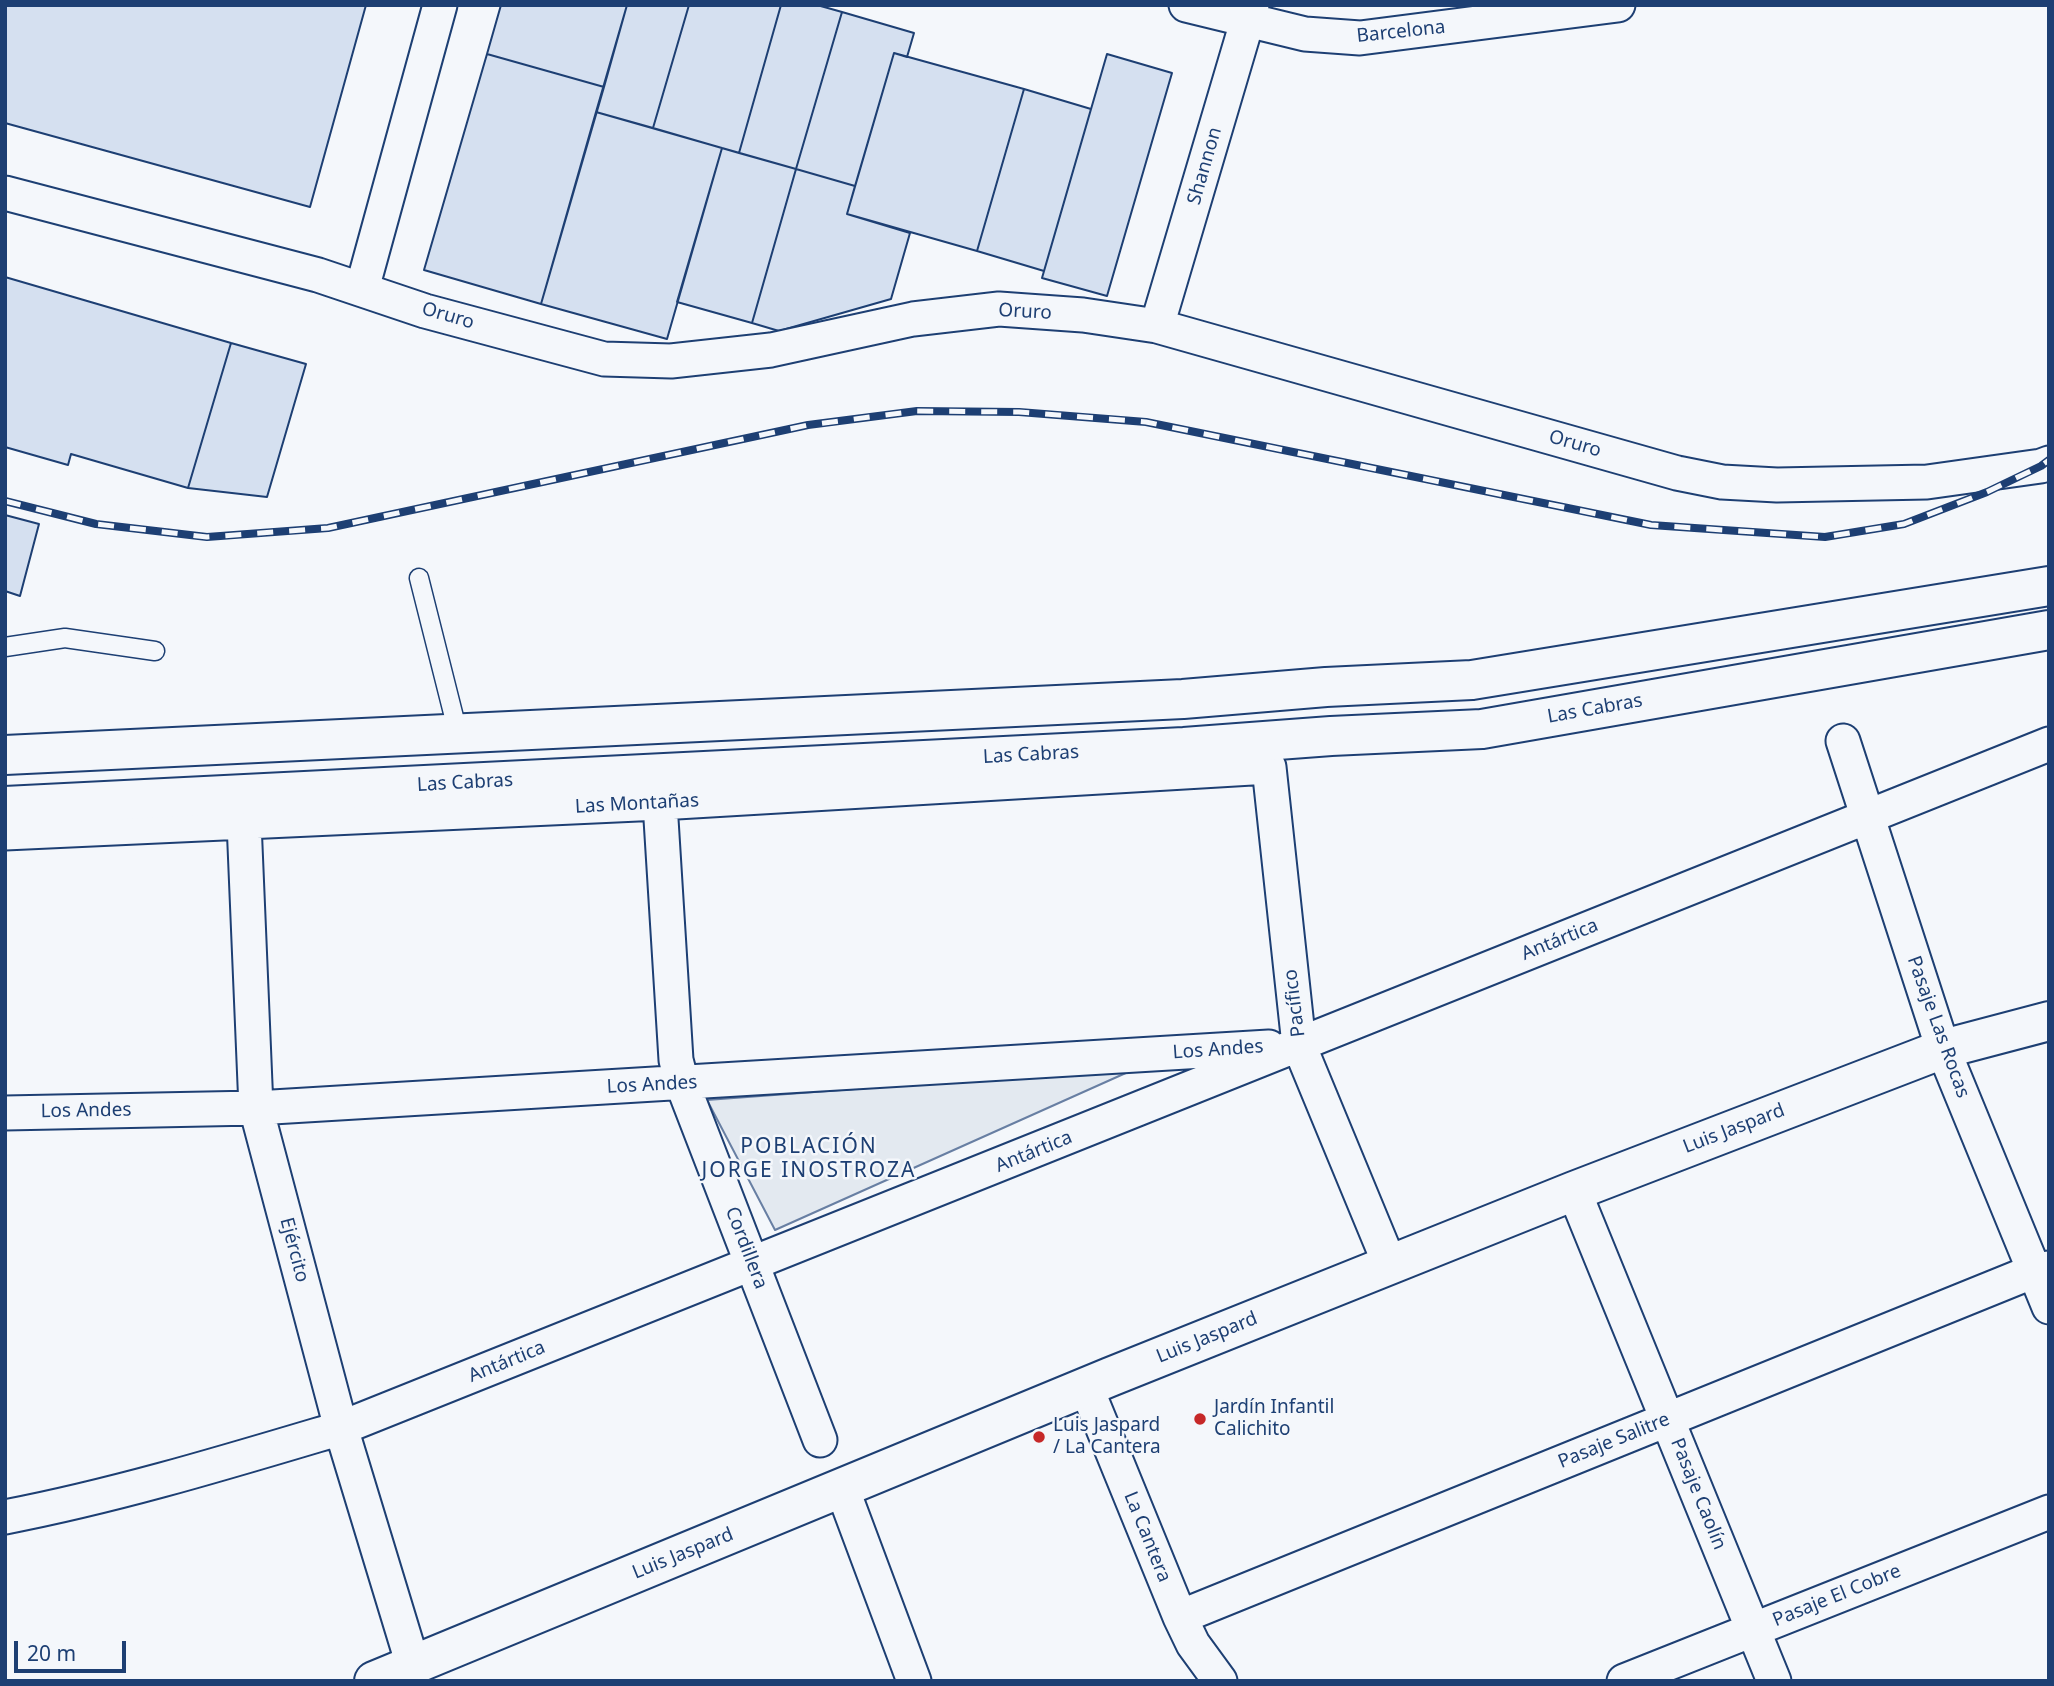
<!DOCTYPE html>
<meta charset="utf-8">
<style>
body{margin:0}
#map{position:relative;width:2054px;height:1686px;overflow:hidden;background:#f4f7fb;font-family:"Noto Sans",sans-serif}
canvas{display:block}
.frame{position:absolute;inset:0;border:7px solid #1d3f73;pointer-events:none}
.scale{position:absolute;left:14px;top:1641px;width:112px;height:32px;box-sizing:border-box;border:4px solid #1d3f73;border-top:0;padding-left:9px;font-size:21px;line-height:24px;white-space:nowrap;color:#1d3f73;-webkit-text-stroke:5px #f4f7fb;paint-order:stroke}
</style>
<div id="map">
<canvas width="2054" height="1686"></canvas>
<div class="frame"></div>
<div class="scale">20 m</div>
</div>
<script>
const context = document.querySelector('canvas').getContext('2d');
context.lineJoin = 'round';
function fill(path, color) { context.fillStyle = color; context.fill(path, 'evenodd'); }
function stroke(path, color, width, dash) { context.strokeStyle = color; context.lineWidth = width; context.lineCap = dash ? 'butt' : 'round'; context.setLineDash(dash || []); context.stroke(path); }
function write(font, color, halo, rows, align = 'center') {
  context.font = font + ' "Noto Sans",sans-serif'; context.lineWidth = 5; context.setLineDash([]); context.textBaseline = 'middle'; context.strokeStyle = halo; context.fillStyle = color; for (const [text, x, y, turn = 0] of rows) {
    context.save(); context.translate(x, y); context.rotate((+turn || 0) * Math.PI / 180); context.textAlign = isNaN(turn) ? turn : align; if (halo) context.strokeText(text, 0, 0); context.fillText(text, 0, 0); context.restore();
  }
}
const green = new Path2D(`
 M1137,1068L775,1230L707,1100Z`);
const building = new Path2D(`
 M5,5H366L310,207L5,123Z
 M501,5H627L604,87L487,54Z
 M627,5H689L653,128L596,112Z
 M689,5H781L739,153L653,128Z
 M781,5H817L842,12L796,169L739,153Z
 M842,12L914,33L907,57L894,53L855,186L796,169Z
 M894,53L1024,89L977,251L847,214Z
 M487,54L604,87L541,304L424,270Z
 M1107,54L1172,73L1107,296L1042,278Z
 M1024,89L1091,109L1044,271L977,251Z
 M596,112L722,148L667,339L541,304Z
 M722,148L796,169L752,323L677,302Z
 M796,169L855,186L847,214L910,233L891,299L779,331L752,323Z
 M5,277L231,343L188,488L71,454L68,465L5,447Z
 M231,343L306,364L267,497L188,488Z
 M5,515L39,524L20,596L5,591Z`);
const lane = new Path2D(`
 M419,578L458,733
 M5,647L65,638L155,651`);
const street = new Path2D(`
 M1186,5L1305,34L1360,38L1618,5
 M5,193L318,275L425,311L604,359L671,361L771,350L913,319L999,309L1083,315L1157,326L1677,473L1722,482L1777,485L1927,482L2041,466L2049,463
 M362,289L440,5
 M1157,326L1252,5
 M1843,741L1943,1049L2049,1307
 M660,803L676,1060L682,1083L820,1440
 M244,822L256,1108L341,1428L413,1665
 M5,833L660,803L1269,767L1299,1045L1390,1265
 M5,1113L256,1108L1269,1047
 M1574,1191L1774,1681
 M1086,1387L1180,1617L1193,1644L1220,1681
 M842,1488L914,1681
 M5,1517C119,1495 230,1461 341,1428L2049,744
 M1180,1617L2034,1271L2049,1268
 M1624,1681L2049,1512`);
const secondary = new Path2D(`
 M374,1681L1110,1377L1574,1191L1943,1049L2049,1021`);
const primary = new Path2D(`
 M5,755L1183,699L1326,687L1472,680L2049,586
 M5,806L1184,747L1331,736L1482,729L2049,630`);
const rail = new Path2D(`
 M5,501L96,524L207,537L328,528L808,425L917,411L1019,412L1146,422L1651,525L1825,537L1904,524L1987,492L2041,466L2049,460`);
const markers = [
 [1200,1419,7,"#c62828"],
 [1039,1437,7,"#c62828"]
];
const streetNames = [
 ["Barcelona",1401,32,-6],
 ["Shannon",1205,166,-74],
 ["Oruro",1025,312,3],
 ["Oruro",448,316,16],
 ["Oruro",1575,444,16],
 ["Las Cabras",1595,709,-10],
 ["Las Cabras",1031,755,-3],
 ["Las Cabras",465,783,-3],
 ["Las Montañas",637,804,-3],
 ["Antártica",1560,940,-22],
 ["Pacífico",1295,1003,-97],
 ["Pasaje Las Rocas",1938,1027,70],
 ["Los Andes",1218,1050,-4],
 ["Los Andes",652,1085,-3],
 ["Los Andes",86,1111,-1],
 ["Luis Jaspard",1734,1129,-21],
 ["Antártica",1034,1152,-22],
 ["Cordillera",746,1248,69],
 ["Ejército",294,1250,75],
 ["Luis Jaspard",1207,1338,-22],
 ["Antártica",507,1362,-22],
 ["Pasaje Salitre",1614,1441,-22],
 ["Pasaje Caolín",1698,1494,68],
 ["La Cantera",1147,1537,68],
 ["Luis Jaspard",683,1554,-22],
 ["Pasaje El Cobre",1837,1596,-22]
];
const poiNames = [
 ["Jardín Infantil",1214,1408],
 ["Calichito",1214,1430],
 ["Luis Jaspard",1053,1426],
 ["/ La Cantera",1053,1448]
];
const neighbourhoodNames = [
 ["POBLACIÓN",809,1147],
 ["JORGE INOSTROZA",809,1171]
];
fill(green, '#e3e9f0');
stroke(green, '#687fa3', 2);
fill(building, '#d5e0f0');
stroke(building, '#1d3f73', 2);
stroke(lane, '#1d3f73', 21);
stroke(street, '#1d3f73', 37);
stroke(secondary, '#1d3f73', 42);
stroke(primary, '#1d3f73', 42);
stroke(lane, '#f4f7fb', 18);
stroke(street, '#f4f7fb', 33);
stroke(secondary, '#f4f7fb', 38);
stroke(primary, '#f4f7fb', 38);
stroke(rail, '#1d3f73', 8);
stroke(rail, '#f4f7fb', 5, [16]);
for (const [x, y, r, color] of markers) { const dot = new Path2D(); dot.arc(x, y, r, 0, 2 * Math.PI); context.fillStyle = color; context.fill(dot); stroke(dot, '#f4f7fb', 2.5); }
write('19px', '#1d3f73', '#f4f7fb', streetNames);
write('19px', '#1d3f73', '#f4f7fb', poiNames, 'left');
context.letterSpacing = '2px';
write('21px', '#1d3f73', '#f4f7fb', neighbourhoodNames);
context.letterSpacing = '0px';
</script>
